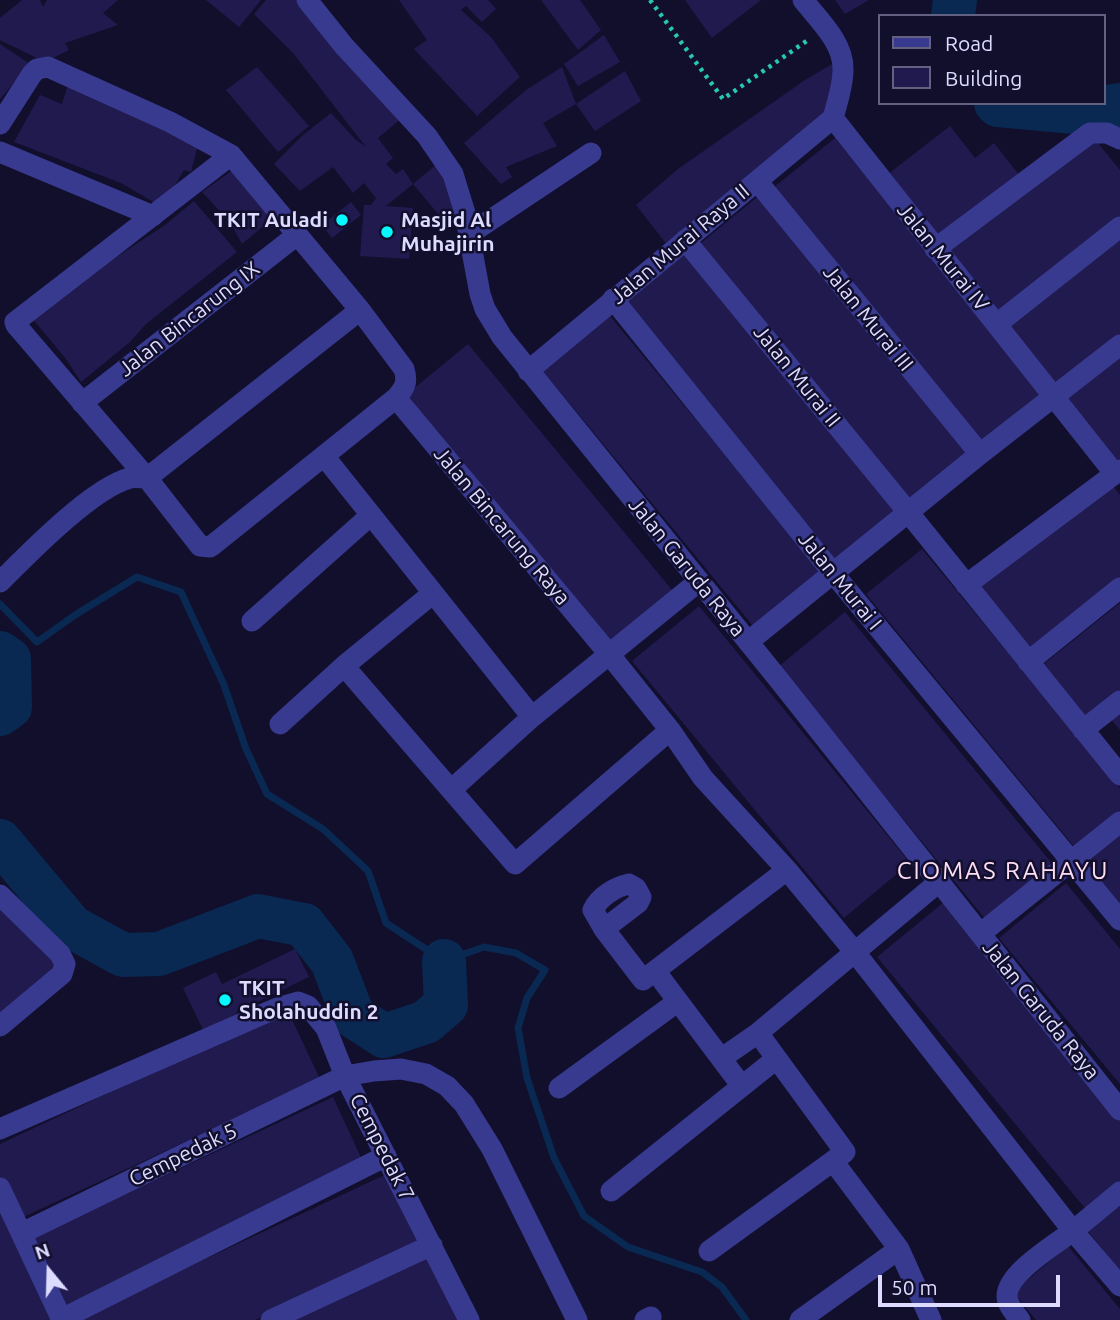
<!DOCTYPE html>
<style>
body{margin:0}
#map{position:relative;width:1120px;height:1320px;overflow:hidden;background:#120f2d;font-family:Ubuntu,sans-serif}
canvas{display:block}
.legend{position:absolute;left:878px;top:14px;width:228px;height:91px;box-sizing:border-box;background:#120f2d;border:2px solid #636181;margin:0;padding:9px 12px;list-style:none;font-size:21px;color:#dddbff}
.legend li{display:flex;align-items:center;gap:14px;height:35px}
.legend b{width:35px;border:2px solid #636181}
.north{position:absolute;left:14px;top:1236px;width:70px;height:70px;-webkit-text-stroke:5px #120f2d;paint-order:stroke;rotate:341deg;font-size:19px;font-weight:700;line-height:28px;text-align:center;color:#dddbff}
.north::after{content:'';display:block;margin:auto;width:24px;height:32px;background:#dddbff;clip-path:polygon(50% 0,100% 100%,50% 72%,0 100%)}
.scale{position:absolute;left:878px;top:1275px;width:182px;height:32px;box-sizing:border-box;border:4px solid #dddbff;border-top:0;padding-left:9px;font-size:21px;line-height:24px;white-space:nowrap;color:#dddbff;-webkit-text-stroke:5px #120f2d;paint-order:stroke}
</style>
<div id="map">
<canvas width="1120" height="1320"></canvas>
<ul class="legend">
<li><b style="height:9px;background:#373a8f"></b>Road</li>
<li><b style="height:19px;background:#211a4f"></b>Building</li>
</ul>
<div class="north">N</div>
<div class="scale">50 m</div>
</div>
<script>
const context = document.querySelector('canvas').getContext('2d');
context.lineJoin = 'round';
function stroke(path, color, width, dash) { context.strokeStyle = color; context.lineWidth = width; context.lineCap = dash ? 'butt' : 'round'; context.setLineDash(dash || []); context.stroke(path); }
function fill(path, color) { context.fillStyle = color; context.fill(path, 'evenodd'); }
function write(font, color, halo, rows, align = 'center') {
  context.font = font + ' Ubuntu,sans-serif'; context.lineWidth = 5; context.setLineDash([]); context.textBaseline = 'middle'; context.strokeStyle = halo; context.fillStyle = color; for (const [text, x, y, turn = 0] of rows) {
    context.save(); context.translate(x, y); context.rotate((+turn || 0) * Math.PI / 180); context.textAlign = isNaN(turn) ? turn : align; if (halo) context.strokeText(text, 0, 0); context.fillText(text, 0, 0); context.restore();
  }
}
const stream = new Path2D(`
 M0,604L37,642L75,615L137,577L181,592L224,685L246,749L267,794L323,829L368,871L386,923L444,961L484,947L516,953L545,970L527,998L518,1028L527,1078L554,1158L584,1216L628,1247L702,1272L722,1287L746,1320`);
const river = new Path2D(`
 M953,16L955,0
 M996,103L998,105L1075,112L1120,105
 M0,653L9,659L10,707L0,714
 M0,841L72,927L123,955L159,954L258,916L304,925L332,961L353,1016L384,1036L426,1022L446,1005L444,961`);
const building = new Path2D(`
 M22,0H40L43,7L47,0H118L103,13L118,25L65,43L69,50L45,62L0,40V18Z
 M206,0H261L239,27Z
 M266,0H302L402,118L378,138L393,158L386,164L396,174L403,169L413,184L438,163L461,218L449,227L413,184L386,206L413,208L409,259L360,256L364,205H371L376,198L364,183L353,193L333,167L300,191L274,164L303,135L331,113L356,140L366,147L293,53L254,14Z
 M399,0H488L496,9L482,22L466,6L461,10L491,37L520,77L477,116L414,49L427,40Z
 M541,0H580L601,30L578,50Z
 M685,0H761L712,38Z
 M835,0H869L845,14Z
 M604,35L620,62L578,86L564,64Z
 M0,44L30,64L0,99Z
 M839,60L836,95L824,111L828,119L668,246L636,205L678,169L805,80Z
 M257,67L309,126L278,152L226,90Z
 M562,67L576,104L543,123L557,146L506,167L512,177L501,184L464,143L526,90Z
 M625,71L641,101L595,131L576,104Z
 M68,85L199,141L191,172L184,170L162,207L121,183L14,142L40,95L62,104Z
 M950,126L975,158L994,143L1020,176L938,241L887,175Z
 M1093,137L1120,170V221L997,318L945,253Z
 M835,138L1046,394L980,449L768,192Z
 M237,167L274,217L242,244L230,222L202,192Z
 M762,193L973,449L907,504L695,248Z
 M194,201L237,252L146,324L130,342L81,382L66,359L32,318L101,267L165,225Z
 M351,202L361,215L332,238L322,225Z
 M1120,232V338L1056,388L1004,322Z
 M690,250L902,506L835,561L624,305Z
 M610,316L822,572L754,627L543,371Z
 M468,344L677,596L610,651L401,399Z
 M1120,358V463L1062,403Z
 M1111,483L1120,495V581L1023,657L972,592Z
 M922,549L1120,788V816L1077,850L866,594Z
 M1120,603V691L1083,721L1040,667Z
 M699,606L910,863L844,918L632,661Z
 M845,612L1054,866L987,921L778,667Z
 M1120,710V730L1110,718Z
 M1120,831V912L1080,861Z
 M1066,883L1120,949V1084L999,938Z
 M944,902L1120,1116V1187L1089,1213L877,957Z
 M0,906L58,966L0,1022Z
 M295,949L309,977L236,1012L239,1020L206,1036L183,988L216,972L222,984Z
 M287,1009L320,1079L19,1219L0,1180V1144Z
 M333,1097L365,1166L64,1307L32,1238Z
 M391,1172L423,1241L255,1320H75Z
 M0,1205L55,1320H0Z
 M1120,1206V1271L1088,1231Z
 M1068,1246L1120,1309V1320H1036L1013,1292Z
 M430,1252L462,1320H285Z`);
const path = new Path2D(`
 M650,0L723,99L808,40`);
const street = new Path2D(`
 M307,0L344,46L427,136L453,174L465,213L480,294L485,309L502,337L779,680L1120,1110
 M803,0C819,20 844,43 843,70C843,86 837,103 833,118
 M833,118L1115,474
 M0,124L32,74L37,69L48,67L170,122L231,155L360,310L404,369C408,382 405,388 396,398L214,544L210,547L200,546L147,478L16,325L15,322L231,155
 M0,152L153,216
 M757,181L980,454
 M468,235L591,153
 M685,240L908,512L1120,775
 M935,249L1090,133H1107L1120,139
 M613,299L833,573L1120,920
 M997,324L1120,227
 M528,371L833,118
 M396,398L609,654L670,730L703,778L787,870L854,951L1073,1231L1120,1192
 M82,403L297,235
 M324,456L532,717
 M147,478L360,310
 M0,582C29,553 92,488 130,478C135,477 141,478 147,478
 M966,585L1120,470
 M252,621L371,515
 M748,642L980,454L1120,345
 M1028,662L1120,588
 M344,666L515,864L670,730
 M280,724L344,666L432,594
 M1083,730L1120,701
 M451,790L532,717L698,582
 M0,895L60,954L65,964L62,974L0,1026
 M604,929L638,903L641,897L636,888L629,884C615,887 599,897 593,910L604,929L643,980L779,876
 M980,934L1120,822
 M656,972L741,1085
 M758,1033L845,1152L833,1161L899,1249L931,1320
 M722,1058L758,1033L940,881
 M559,1088L677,1002
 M0,1129L277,1008L298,1002L308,1006L326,1028L345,1076L469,1320
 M0,1188L62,1320
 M611,1191L776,1059
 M22,1233L345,1076L374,1071L401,1069L426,1074L447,1086L464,1104L492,1149L577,1320
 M709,1251L833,1161
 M62,1319L386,1156
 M271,1320L432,1245
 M645,1320L651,1317
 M800,1320L899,1249
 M1020,1320C1015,1313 1007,1305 1007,1296C1007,1273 1056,1244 1073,1231L1120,1286`);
const markers = [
 [342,220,7,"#07f8ff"],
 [387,232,7,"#07f8ff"],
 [225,1000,7,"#07f8ff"]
];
const poiNames = [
 ["TKIT Auladi",328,220,"right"],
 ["Masjid Al",401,220],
 ["Muhajirin",401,244],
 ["TKIT",239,988],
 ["Sholahuddin 2",239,1012]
];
const streetNames = [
 ["Jalan Murai Raya II",680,244,-40],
 ["Jalan Murai IV",943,257,51],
 ["Jalan Murai III",868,318,51],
 ["Jalan Bincarung IX",189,319,-38],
 ["Jalan Murai II",797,376,51],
 ["Jalan Bincarung Raya",502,526,50],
 ["Jalan Garuda Raya",687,567,51],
 ["Jalan Murai I",840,581,51],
 ["Jalan Garuda Raya",1041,1010,51],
 ["Cempedak 7",382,1147,63],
 ["Cempedak 5",183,1155,-26]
];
const quarterNames = [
 ["CIOMAS RAHAYU",1003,871]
];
stroke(stream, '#092952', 7);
stroke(river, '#092952', 44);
fill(building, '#211a4f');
stroke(path, '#27c7b2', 4.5, [3.5, 5]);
stroke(street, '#373a8f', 21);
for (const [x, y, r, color] of markers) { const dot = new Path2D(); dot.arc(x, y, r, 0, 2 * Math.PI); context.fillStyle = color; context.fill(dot); stroke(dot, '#120f2d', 2.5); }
write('bold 21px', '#dddbff', '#120f2d', poiNames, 'left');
write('21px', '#dddbff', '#120f2d', streetNames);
context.letterSpacing = '2px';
write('24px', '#ffddf5', '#120f2d', quarterNames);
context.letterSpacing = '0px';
</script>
